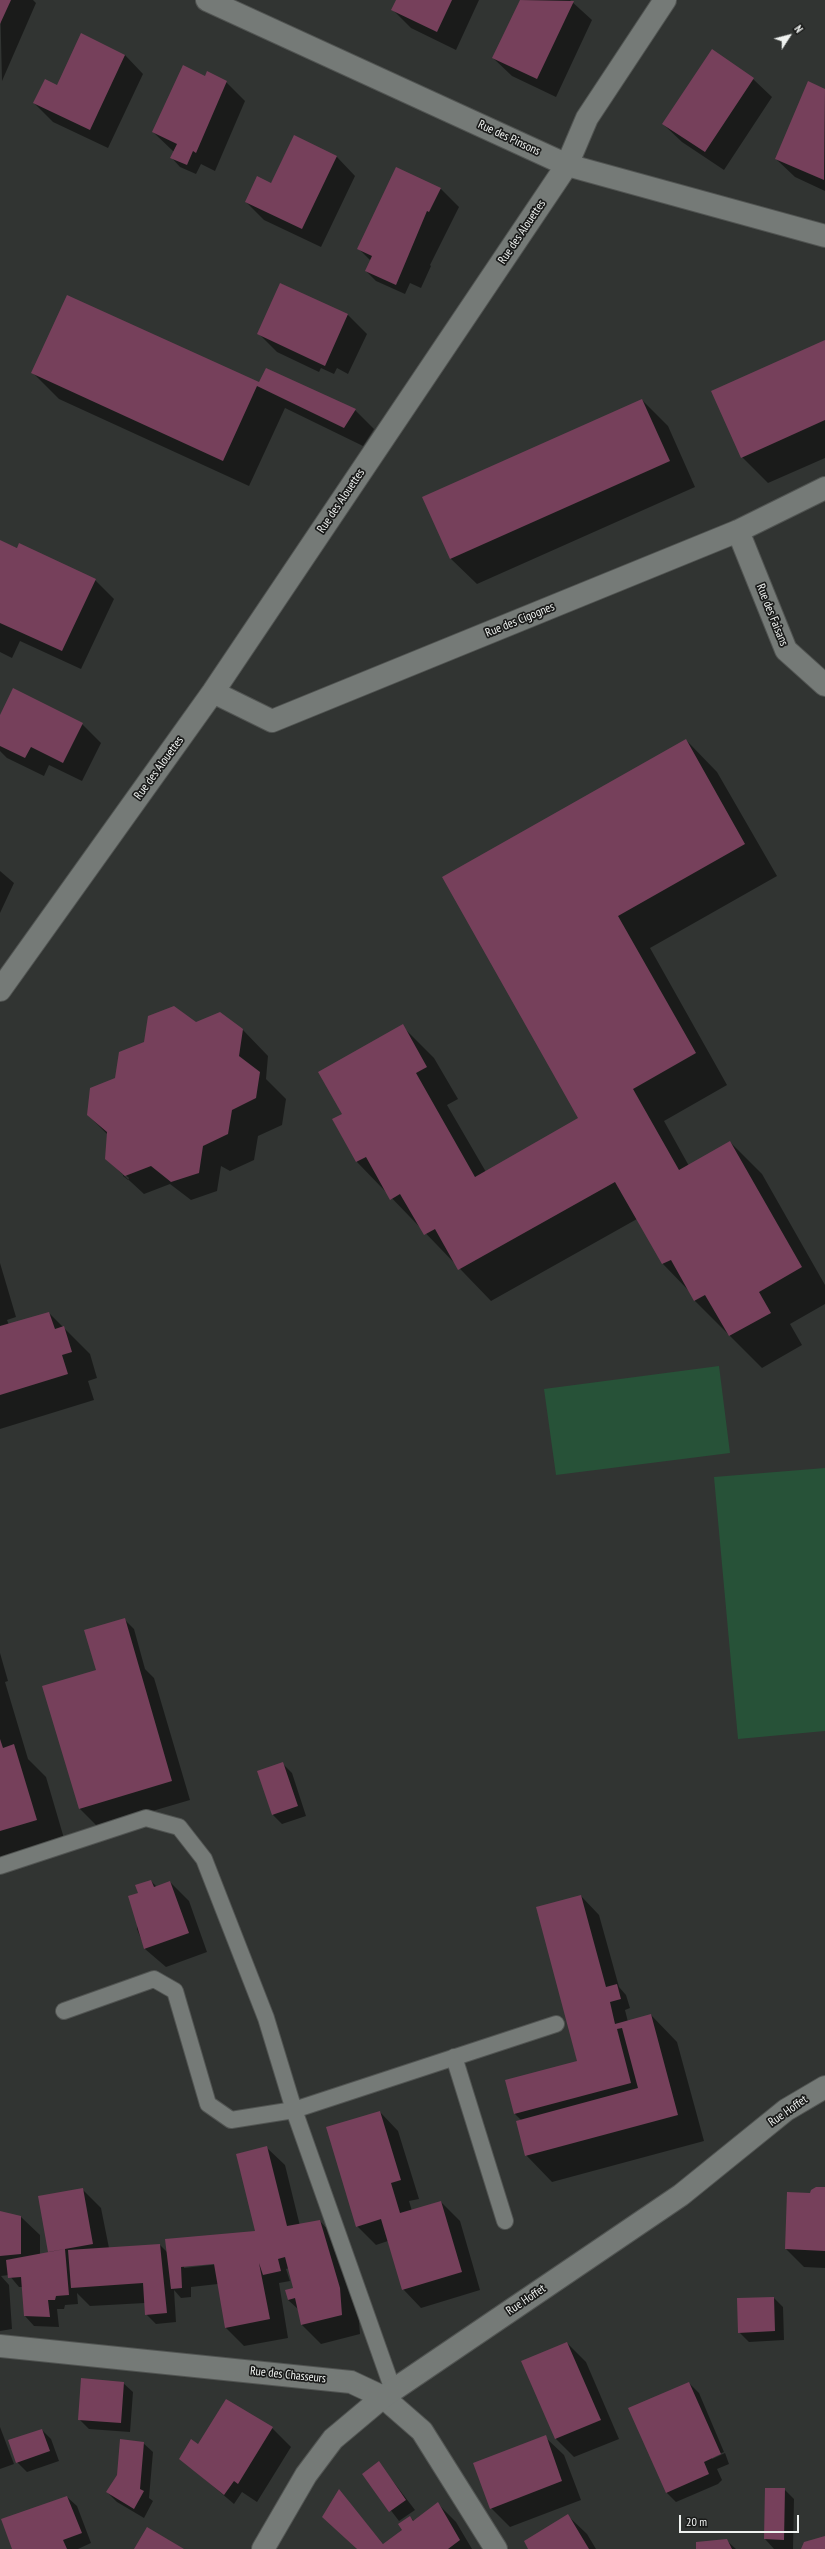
<!DOCTYPE html>
<style>
body{margin:0}
#map{position:relative;width:825px;height:2549px;overflow:hidden;background:#313432;font-family:"PT Sans Narrow",sans-serif}
canvas{display:block}
.north{position:absolute;left:769px;top:16px;width:40px;height:40px;-webkit-text-stroke:3px #1a1b1a;paint-order:stroke;rotate:54deg;font-size:11px;font-weight:700;line-height:16px;text-align:center;color:#eff2f0}
.north::after{content:'';display:block;margin:auto;width:14px;height:18px;background:#eff2f0;clip-path:polygon(50% 0,100% 100%,50% 72%,0 100%)}
.scale{position:absolute;left:679px;top:2515px;width:120px;height:18px;box-sizing:border-box;border:2px solid #eff2f0;border-top:0;padding-left:5px;font-size:12px;line-height:14px;white-space:nowrap;color:#eff2f0;-webkit-text-stroke:3px #1a1b1a;paint-order:stroke}
</style>
<div id="map">
<canvas width="825" height="2549"></canvas>
<div class="north">N</div>
<div class="scale">20 m</div>
</div>
<script>
const context = document.querySelector('canvas').getContext('2d');
context.lineJoin = 'round';
function fill(path, color) { context.fillStyle = color; context.fill(path, 'evenodd'); }
function stroke(path, color, width, dash) { context.strokeStyle = color; context.lineWidth = width; context.lineCap = dash ? 'butt' : 'round'; context.setLineDash(dash || []); context.stroke(path); }
function write(font, color, halo, rows, align = 'center') {
  context.font = font + ' "PT Sans Narrow",sans-serif'; context.lineWidth = 3.5; context.setLineDash([]); context.textBaseline = 'middle'; context.strokeStyle = halo; context.fillStyle = color; for (const [text, x, y, turn = 0] of rows) {
    context.save(); context.translate(x, y); context.rotate((+turn || 0) * Math.PI / 180); context.textAlign = isNaN(turn) ? turn : align; if (halo) context.strokeText(text, 0, 0); context.fillText(text, 0, 0); context.restore();
  }
}
const green = new Path2D(`
 M719,1366L730,1453L556,1475L544,1389Z
 M825,1468V1731L738,1739L714,1477Z`);
const shadow = new Path2D(`
 M0,0H33L36,3L2,81Z
 M397,0H479L456,50L411,28L393,10Z
 M521,0H570L592,20L556,97L512,76L493,58Z
 M125,55L143,74L108,148L53,122L34,103L58,86Z
 M205,77L226,82L245,101L215,171L201,164L196,174L180,167L171,157L174,152L153,132Z
 M753,79L772,97L724,170L682,142L663,124Z
 M809,83L825,90V191L795,177L776,159Z
 M294,136L337,157L355,176L321,247L264,220L246,202L271,184Z
 M440,188L459,207L430,265L431,266L421,288L410,283L405,294L376,281L366,271L371,261L358,248Z
 M281,284L348,315L367,334L348,374L337,368L334,374L321,368L319,372L277,352L258,333Z
 M825,341V458L768,483L742,457Z
 M267,369L355,410L374,429L363,446L285,408L249,486L59,399L33,373L259,384Z
 M642,400L668,426L695,487L477,584L450,558Z
 M0,541L95,580L114,599L81,669L20,641L12,658L0,652Z
 M0,717L82,724L101,743L82,781L49,765L44,776L7,758L0,751Z
 M686,740L717,772L777,876L650,948L727,1085L664,1121L689,1166L730,1142L762,1174L825,1285V1304L790,1324L802,1345L762,1368L695,1301L689,1291L663,1264L637,1219L491,1301L357,1162L333,1120L343,1114L402,1026L434,1058L458,1099L447,1105L486,1172L580,1118L444,878Z
 M0,871L14,883L0,913Z
 M196,1023L242,1029L268,1056L266,1079L286,1099L282,1125L258,1136L254,1160L230,1171L221,1166L217,1191L191,1200L170,1184L144,1194L106,1159L108,1135L88,1115L116,1078ZM123,1173L129,1178L128,1180L123,1176Z
 M0,1263L16,1317L7,1320L9,1325L49,1313L90,1354L97,1378L88,1381L94,1400L0,1429Z
 M124,1619L134,1629L145,1669L154,1678L190,1800L98,1827L79,1808L98,1671Z
 M0,1653L8,1681L5,1682L28,1759L46,1777L68,1852L0,1872Z
 M282,1763L292,1773L306,1816L282,1824L273,1815Z
 M151,1881L157,1887L170,1882L189,1901L207,1952L166,1967L145,1949L137,1929L139,1893Z
 M581,1896L599,1915L619,1987L626,1995L630,2008L625,2010L628,2022L651,2015L677,2042L704,2141L552,2182L526,2155L521,2120L515,2114L506,2081L578,2062Z
 M380,2112L398,2131L419,2199L409,2201L412,2211L441,2202L460,2221L480,2290L421,2308L403,2289L388,2241L376,2245L357,2226Z
 M266,2147L285,2165L300,2226L320,2221L329,2231L338,2258L347,2267L358,2308L360,2334L321,2344L302,2325L298,2309L288,2300L294,2289L289,2268L286,2269L290,2281L279,2283L288,2338L244,2346L226,2328L218,2284L191,2287V2297L181,2298L174,2290L176,2322L156,2324L146,2314L145,2303L90,2306L77,2293L78,2304L65,2305L64,2309H57L59,2327L34,2326L25,2316L23,2287H19L9,2275L1,2276L9,2285L12,2329L0,2331V2212L21,2217L40,2235V2255L51,2253L49,2251L82,2189L101,2208L109,2248L160,2245L168,2253L256,2232ZM218,2262L219,2264L184,2268V2266Z
 M825,2188V2268L804,2267L786,2249L811,2194Z
 M774,2298L783,2307L784,2340L749,2342L739,2332Z
 M567,2343L586,2362L619,2439L574,2457L556,2439Z
 M123,2383L133,2392L130,2432L89,2429L79,2419Z
 M689,2383L699,2393L724,2452L712,2457V2459L725,2453L729,2464L717,2469L722,2480L718,2484L676,2502L666,2492Z
 M0,2427L14,2464L0,2469Z
 M272,2428L291,2447L257,2502L242,2492L234,2504L181,2459L198,2444Z
 M42,2430L51,2439L59,2461L27,2472L17,2462Z
 M545,2437L564,2455L581,2500L510,2527L491,2508Z
 M143,2443L153,2452L149,2498L153,2501L144,2518L117,2502L107,2492Z
 M379,2463L415,2510L399,2521L363,2474Z
 M766,2489H784L794,2499L793,2549H774L765,2539Z
 M339,2491L384,2545L403,2530L410,2517L414,2521L438,2504L456,2522L472,2549H357Z
 M67,2497L77,2506L91,2543L78,2549H13Z
 M568,2516L587,2534L596,2549H529Z
 M726,2540L736,2549H697Z`);
const building = new Path2D(`
 M0,0H11L0,24Z
 M396,0H452L437,32L391,10Z
 M520,0L574,1L537,79L492,58Z
 M81,33L125,55L90,130L33,103L45,79L57,85Z
 M712,49L754,78L705,152L662,124Z
 M183,65L205,76L207,71L227,81L196,153L193,151L187,165L170,158L177,144L152,132Z
 M808,81L825,89L824,180L775,159Z
 M294,135L337,156L302,229L245,202L257,176L271,183Z
 M396,167L441,188L429,212L427,211L396,285L365,271L372,256L357,249Z
 M280,283L348,314L325,366L257,334Z
 M67,295L259,382L266,368L356,409L344,428L257,386L223,461L31,373Z
 M825,340V420L741,458L711,391Z
 M642,399L670,461L450,559L422,497Z
 M0,540L17,548L19,543L96,579L62,651L0,623Z
 M13,688L83,723L63,763L31,747L25,758L0,746V715Z
 M686,739L745,844L618,916L696,1053L633,1089L679,1170L730,1141L802,1267L759,1292L771,1313L729,1336L705,1295L694,1301L671,1260L662,1264L615,1182L458,1270L435,1229L424,1235L400,1194L390,1200L366,1157L356,1162L332,1119L342,1114L318,1072L403,1024L427,1067L416,1073L475,1177L578,1118L442,877Z
 M174,1006L196,1022L220,1012L243,1029L239,1056L260,1072L256,1098L232,1110L228,1134L203,1146L199,1173L171,1182L151,1166L125,1176L105,1159L107,1132L87,1115L90,1088L115,1078L119,1052L144,1042L148,1016Z
 M49,1312L55,1329L64,1326L72,1352L62,1355L68,1374L0,1395V1326Z
 M125,1618L172,1781L79,1809L42,1686L96,1670L84,1630Z
 M0,1739L3,1748L14,1744L37,1820L0,1831Z
 M283,1762L298,1806L272,1815L257,1771Z
 M151,1880L154,1887L170,1881L189,1933L144,1949L128,1896L138,1893L135,1885Z
 M581,1895L606,1987L617,1984L621,1999L610,2002L615,2024L651,2014L678,2115L525,2156L516,2121L638,2088L622,2028L617,2029L631,2083L514,2114L505,2080L577,2061L536,1907Z
 M380,2111L401,2180L391,2183L400,2213L441,2201L462,2272L402,2290L381,2219L356,2227L326,2127Z
 M267,2146L287,2226L320,2220L340,2288L342,2315L301,2325L295,2298L288,2300L285,2290L293,2288L285,2257L278,2259L281,2271L263,2275L259,2263L270,2319L225,2328L214,2264L181,2267L182,2288L171,2289L165,2239L255,2231L236,2154Z
 M816,2187H825V2251L785,2249L787,2192L810,2193L811,2190Z
 M83,2188L93,2244L48,2252L38,2196Z
 M0,2211L21,2216V2254L0,2256Z
 M160,2244L167,2313L145,2315L143,2283L71,2288L68,2250Z
 M65,2249L69,2295L56,2296L55,2300H48L50,2317L24,2316L21,2277L8,2278L6,2260Z
 M774,2297L775,2331L738,2333L737,2298Z
 M567,2342L601,2420L555,2439L521,2361Z
 M81,2378L124,2382L121,2423L78,2420Z
 M689,2382L721,2454L704,2462L709,2474L666,2493L628,2408Z
 M226,2399L273,2427L238,2484L234,2481L224,2495L179,2459L191,2439L198,2444Z
 M42,2429L50,2451L16,2463L8,2440Z
 M546,2435L562,2481L490,2509L473,2463Z
 M120,2439L144,2442L140,2489L144,2491L134,2509L106,2492L117,2475Z
 M379,2461L406,2500L389,2512L362,2474Z
 M765,2488H785L784,2540L764,2539Z
 M339,2489L383,2544L402,2530L398,2524L410,2516L413,2521L438,2502L460,2540L448,2549H357L322,2517Z
 M67,2496L82,2533L63,2540L67,2549H12L1,2519Z
 M568,2514L589,2549H528L524,2541Z
 M147,2527L184,2549H134Z
 M825,2536V2549H801L804,2542Z
 M727,2539L732,2549H696V2542Z`);
const lane = new Path2D(`
 M0,1866L146,1818L179,1827L204,1859L266,2018L294,2110L393,2390
 M64,2011L154,1979L175,1991L208,2104L231,2120L294,2110L556,2024
 M454,2057L505,2221`);
const street = new Path2D(`
 M207,0L567,165L825,236
 M738,531L786,650L825,685
 M213,692L272,721L738,531L825,488
 M0,990L213,692L567,165L587,118L665,0
 M383,2397L422,2431L496,2549`);
const secondary = new Path2D(`
 M0,2346L351,2382L383,2397
 M263,2549L306,2475L333,2439L383,2397L681,2195L786,2110L825,2087`);
const streetNames = [
 ["Rue des Pinsons",509,138,25],
 ["Rue des Alouettes",522,232,-56],
 ["Rue des Alouettes",341,501,-56],
 ["Rue des Faisans",772,615,68],
 ["Rue des Cigognes",520,620,-22],
 ["Rue des Alouettes",159,768,-54],
 ["Rue Hoffet",788,2111,-35],
 ["Rue Hoffet",526,2300,-34],
 ["Rue des Chasseurs",288,2375,6]
];
fill(green, '#275238');
fill(shadow, '#0007');
fill(building, '#76405b');
stroke(lane, '#515452', 18);
stroke(street, '#515452', 24);
stroke(secondary, '#515452', 24);
stroke(lane, '#757a77', 16);
stroke(street, '#757a77', 22);
stroke(secondary, '#757a77', 22);
write('12px', '#eff2f0', '#1a1b1a', streetNames);
</script>
